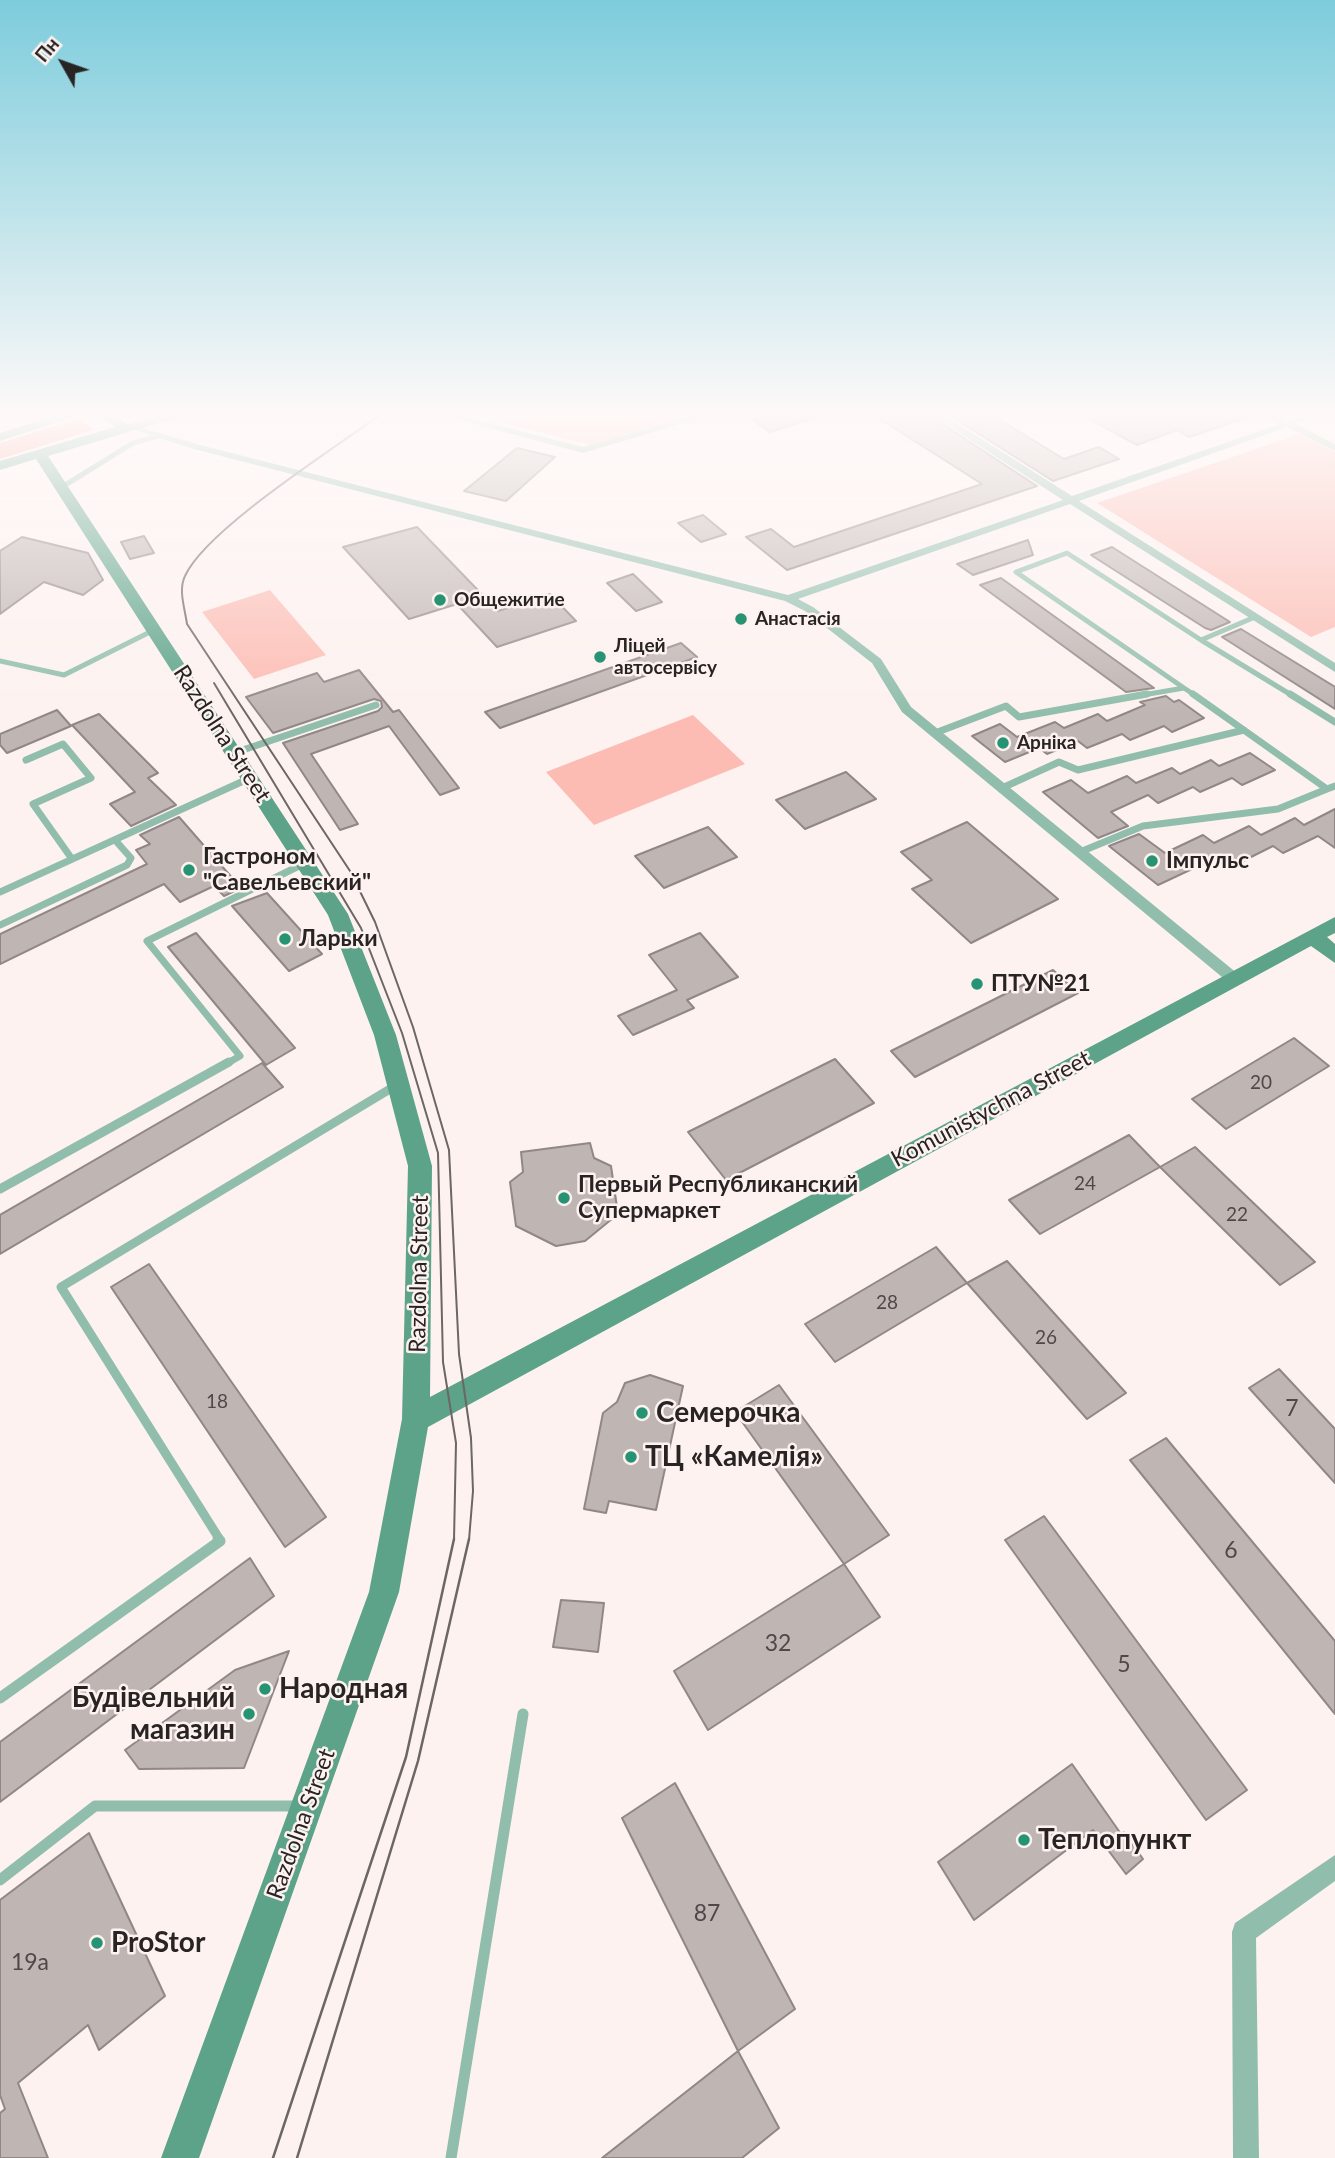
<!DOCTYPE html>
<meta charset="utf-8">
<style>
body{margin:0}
#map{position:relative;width:1335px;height:2158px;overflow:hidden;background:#fdf2f0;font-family:Lato,sans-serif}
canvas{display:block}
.north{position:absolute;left:28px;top:28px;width:70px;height:70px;-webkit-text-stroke:5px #fdf2f0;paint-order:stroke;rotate:310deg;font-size:19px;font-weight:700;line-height:28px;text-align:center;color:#282424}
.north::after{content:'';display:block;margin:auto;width:24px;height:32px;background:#282424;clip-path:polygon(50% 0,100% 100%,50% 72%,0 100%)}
</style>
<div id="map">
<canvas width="1335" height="2158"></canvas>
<div class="north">Пн</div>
</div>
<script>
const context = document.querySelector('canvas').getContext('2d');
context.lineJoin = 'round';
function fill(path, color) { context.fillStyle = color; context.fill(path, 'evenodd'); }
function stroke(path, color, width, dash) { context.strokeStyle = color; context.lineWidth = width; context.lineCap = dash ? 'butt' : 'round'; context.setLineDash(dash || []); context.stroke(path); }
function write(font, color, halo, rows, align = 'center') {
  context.font = font + ' Lato,sans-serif'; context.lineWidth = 5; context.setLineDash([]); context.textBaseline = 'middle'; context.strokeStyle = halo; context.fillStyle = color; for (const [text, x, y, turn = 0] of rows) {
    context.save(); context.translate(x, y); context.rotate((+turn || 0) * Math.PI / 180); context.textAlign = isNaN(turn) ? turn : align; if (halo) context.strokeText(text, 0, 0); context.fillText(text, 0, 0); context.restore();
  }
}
const green = new Path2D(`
 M530,412H702L590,445L502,423Z
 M1300,434L1335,452V627L1311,637L1097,503Z
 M270,590L326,655L254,679L202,612Z
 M693,715L745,764L594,825L546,772Z`);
const forest = new Path2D(`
 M80,418L93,430L0,459V443Z`);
const building = new Path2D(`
 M779,412H820L821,416L770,432L753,420Z
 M869,412H924L1037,486L787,570L746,537L771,529L794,547L982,484Z
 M944,412H987L1064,459L1099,447L1119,459L1053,481Z
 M1077,412H1254V415L1189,437L1177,430L1137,445Z
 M517,448L555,457L506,501L464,491Z
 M703,515L726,534L701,542L678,523Z
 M417,527L498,611L550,594L576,621L497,647L457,604L409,619L343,547Z
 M144,536L154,553L130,559L121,542Z
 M22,537L88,553L103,580L83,595L44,582L0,614V551Z
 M1028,540L1033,555L973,575L957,564Z
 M1112,547L1230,622L1211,630L1205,628L1091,555Z
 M633,574L662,602L636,611L607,583Z
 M1001,578L1154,688L1126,692L980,585Z
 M1241,629L1335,687V709L1222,637Z
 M681,643L697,657L500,728L485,712Z
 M359,670L393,712L399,710L459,788L440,795L389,726L311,754L358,824L340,830L283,743L378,711L382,707L381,701L374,699L273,733L246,697L317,673L324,682Z
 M1166,696L1174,702L1179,700L1204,718L1172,732L1164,726L1130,740L1122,734L1087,748L1078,741L1047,754L1039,748L1005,762L972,736L1000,724L1017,737L1055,722L1064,728L1098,714L1107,721L1145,705L1140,702Z
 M57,710L71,726L7,753L0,745V734Z
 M99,714L158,773L148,778L176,805L131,826L110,804L135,792L72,725Z
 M1250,753L1275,770L1242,785L1232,778L1200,792L1193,787L1158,803L1148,795L1111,812L1128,826L1098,838L1043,792L1071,780L1088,793L1127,776L1136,783L1172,768L1180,774L1211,760L1219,766Z
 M846,772L876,799L805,829L776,800Z
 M1335,809V848L1318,836L1283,853L1273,846L1237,864L1224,854L1158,885L1109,846L1139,834L1165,853L1203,835L1214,843L1249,826L1261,835L1295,818L1304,825Z
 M179,817L241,888L224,896L214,886L180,902L164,884L0,964V934L147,864L136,850L150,844L140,835Z
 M967,822L1058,899L971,943L912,889L932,880L901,852Z
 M708,827L737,857L664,888L635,856Z
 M267,893L295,924L322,954L289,971L232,906Z
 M196,933L295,1048L266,1065L168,947Z
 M700,933L738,977L687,1000L694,1008L633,1035L618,1016L677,990L649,955Z
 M1053,970L1078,993L915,1077L891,1051Z
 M1294,1038L1329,1066L1226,1129L1192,1099Z
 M835,1059L874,1103L726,1180L688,1132Z
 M262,1063L283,1087L0,1254V1215Z
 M1129,1135L1160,1167L1040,1234L1009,1200Z
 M590,1143L594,1158L611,1166L618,1214L585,1241L556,1246L516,1226L510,1182L523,1172L521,1152Z
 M1195,1147L1315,1262L1280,1285L1160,1167Z
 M936,1247L967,1283L835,1362L805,1324Z
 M1007,1261L1126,1393L1087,1419L967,1283Z
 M149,1264L326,1517L285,1547L111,1287Z
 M1279,1369L1335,1429V1483L1249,1388Z
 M650,1375L683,1386L656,1510L609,1501L606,1513L584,1509L603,1413L617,1402L625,1383Z
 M779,1385L889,1535L844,1564L735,1412Z
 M1166,1438L1335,1641V1714L1130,1460Z
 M1044,1516L1247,1790L1206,1820L1005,1540Z
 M250,1558L274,1596L0,1802V1742Z
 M844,1564L880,1617L708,1730L674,1671Z
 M561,1600L604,1603L598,1652L553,1647Z
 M289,1651L244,1768L139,1769L125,1750L235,1670Z
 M1072,1764L1121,1834L1124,1832L1143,1859L1126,1874L1093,1830L974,1920L938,1862Z
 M675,1783L795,2009L738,2051L622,1818Z
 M89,1833L165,1996L99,2050L88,2025L18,2083L48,2158H0V2113L5,2109L0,2095V1900Z
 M738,2051L779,2128L742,2158H602Z`);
const laneFar3 = new Path2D(`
 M62,487L133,443L158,436
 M1201,640L1293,696
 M0,661L64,675L154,630
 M1184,688L1196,696
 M1137,696L1184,688L1016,572L1067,553L1201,640L1255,617`);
const laneFar2 = new Path2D(`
 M1193,694L1327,789L1335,786
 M1290,694L1335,722
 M935,733L1006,706L1019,717L1147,694
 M234,753L376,705
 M26,760L63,744L91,778L33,804L72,859
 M1002,788L1059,762L1078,770L1244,730
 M1080,852L1143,826L1278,809L1327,789
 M0,892L250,778
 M0,925L127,865L131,858L115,840
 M226,1064L240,1056L147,941L305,863`);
const laneFar1 = new Path2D(`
 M0,1189L229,1062
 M220,1540L61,1287L395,1086`);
const lane = new Path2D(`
 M0,1698L220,1541L218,1539
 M0,1880L95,1806H300
 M451,2158L523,1714`);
const street = new Path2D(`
 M429,412H446L583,447L705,412H721L583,453Z
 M927,412H939L1072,496L1280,424L1259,412H1272L1288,421L1313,412H1327L1296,424L1335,444V451L1287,427L1079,501L1335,663V672L1070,504L798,599L813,607L881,659L911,707L1238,974L1240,978L1238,982H1228L902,712L872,663L805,611L785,601L194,449L125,427L133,425L200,445L788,595L1063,500Z
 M1335,1855V1881L1256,1938L1259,2158H1233L1232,1932L1235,1923Z`);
const secondary = new Path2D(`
 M67,412H89L0,441V433Z
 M94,412H110L128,424L173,412H196L48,456L348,914L396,1035L432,1166L430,1397L1335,917V933L1327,937L1335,944V963L1311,946L428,1427L399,1592L199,2158H161L369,1592L402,1419L408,1166L374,1035L328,915L36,459L0,470V461L115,427Z`);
const tramFar1 = new Path2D(`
 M384,412C338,446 206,529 185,576C178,590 185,609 187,624L350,871L375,922L413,1027L449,1150L459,1354L471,1438L473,1491L469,1540
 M214,683L361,928L402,1033L438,1153L443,1362L456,1443L454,1540`);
const tram = new Path2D(`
 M273,2158L406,1757L454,1539
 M297,2158L418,1761L469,1539`);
const markers = [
 [440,600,7,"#269373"],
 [741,619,7,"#269373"],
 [600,657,7,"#269373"],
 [1003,743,7,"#269373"],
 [1152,861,7,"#269373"],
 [189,870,7,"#269373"],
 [285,939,7,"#269373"],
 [977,984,7,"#269373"],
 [564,1198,7,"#269373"],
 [642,1413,7,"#269373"],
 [631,1457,7,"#269373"],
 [265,1689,7,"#269373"],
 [249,1714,7,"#269373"],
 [1024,1840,7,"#269373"],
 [97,1943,7,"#269373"]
];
const farPoinames = [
 ["Общежитие",454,600],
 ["Анастасія",755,619],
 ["Ліцей",614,646],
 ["автосервісу",614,668],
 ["Арніка",1017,743]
];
const numberNames = [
 ["20",1261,1083],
 ["24",1085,1184],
 ["22",1237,1215],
 ["28",887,1303],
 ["26",1046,1338],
 ["18",217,1402]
];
const streetNames = [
 ["Razdolna Street",222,734,57],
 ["Komunistychna Street",991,1109,-28],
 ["Razdolna Street",419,1274,-89],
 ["Razdolna Street",301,1824,-70]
];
const poiNames = [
 ["Гастроном",203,857],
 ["\"Савельевский\"",203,883],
 ["Імпульс",1166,861],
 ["Ларьки",299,939],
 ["ПТУ№21",991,984],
 ["Первый Республиканский",578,1185],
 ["Супермаркет",578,1211]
];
const nearNumbernames = [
 ["7",1292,1409],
 ["6",1231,1551],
 ["32",778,1644],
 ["5",1124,1665],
 ["87",707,1914],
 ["19а",30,1963]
];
const nearPoinames = [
 ["Семерочка",656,1413],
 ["ТЦ «Камелія»",645,1457],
 ["Народная",279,1689],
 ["Будівельний",235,1698,"right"],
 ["магазин",235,1730,"right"],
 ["Теплопункт",1038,1840],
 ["ProStor",111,1943]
];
fill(green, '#fcbcb3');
fill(forest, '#f8968a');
fill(building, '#bfb5b3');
stroke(building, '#918786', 2);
stroke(laneFar3, '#91beac', 5);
stroke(laneFar2, '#91beac', 7);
stroke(laneFar1, '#91beac', 9);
stroke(lane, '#91beac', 11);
fill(street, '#91beac');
fill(secondary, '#5ca389');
stroke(tramFar1, '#6c6665', 2);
stroke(tram, '#6c6665', 2.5);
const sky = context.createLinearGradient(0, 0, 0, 714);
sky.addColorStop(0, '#7dccdc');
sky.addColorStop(0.58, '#fef9f8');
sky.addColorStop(1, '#fef9f800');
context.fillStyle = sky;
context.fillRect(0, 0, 1335, 714);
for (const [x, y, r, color] of markers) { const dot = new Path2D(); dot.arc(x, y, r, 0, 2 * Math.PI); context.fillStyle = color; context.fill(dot); stroke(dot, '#fdf2f0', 2.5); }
write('bold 19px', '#282424', '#fdf2f0', farPoinames, 'left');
write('19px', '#4e4848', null, numberNames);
write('23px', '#282424', '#fdf2f0', streetNames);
write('bold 23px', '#282424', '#fdf2f0', poiNames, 'left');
write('23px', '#4e4848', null, nearNumbernames);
write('bold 28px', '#282424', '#fdf2f0', nearPoinames, 'left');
</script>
